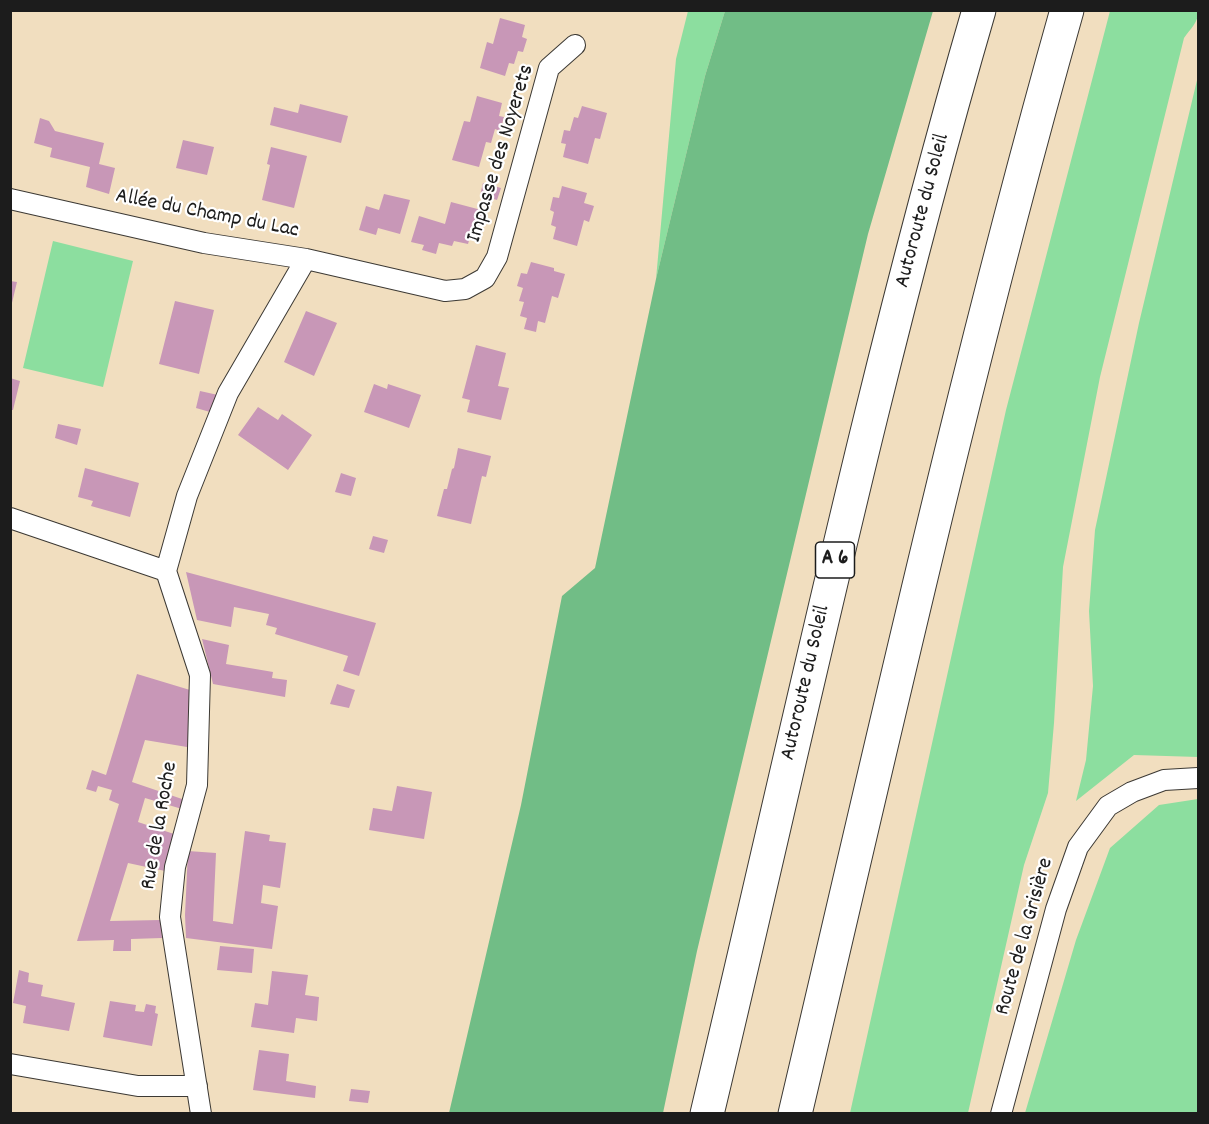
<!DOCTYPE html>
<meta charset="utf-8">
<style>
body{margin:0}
#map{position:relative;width:1209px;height:1124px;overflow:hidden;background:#f1debf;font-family:Dekko,sans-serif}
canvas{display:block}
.frame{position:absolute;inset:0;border:12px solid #1c1c1c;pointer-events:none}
</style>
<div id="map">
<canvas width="1209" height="1124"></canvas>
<div class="frame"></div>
</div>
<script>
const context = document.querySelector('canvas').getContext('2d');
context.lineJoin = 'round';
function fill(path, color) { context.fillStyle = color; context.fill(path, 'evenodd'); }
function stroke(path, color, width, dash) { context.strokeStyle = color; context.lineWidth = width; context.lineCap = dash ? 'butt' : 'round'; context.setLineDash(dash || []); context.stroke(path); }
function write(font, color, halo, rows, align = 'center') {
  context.font = font + ' Dekko,sans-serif'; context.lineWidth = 4.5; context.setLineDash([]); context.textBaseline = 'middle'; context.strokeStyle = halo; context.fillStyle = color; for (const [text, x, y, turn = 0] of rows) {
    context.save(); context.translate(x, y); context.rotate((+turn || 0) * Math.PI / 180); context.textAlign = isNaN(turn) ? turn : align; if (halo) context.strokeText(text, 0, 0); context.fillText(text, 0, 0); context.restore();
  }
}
const green = new Path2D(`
 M688,11H725L705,76L656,279L676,59Z
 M1110,11H1198C1199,22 1190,29 1184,38L1100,377L1063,567L1054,723L1048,793L1024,865L968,1113H850L1006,410Z
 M1198,76V757L1134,755L1076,801L1086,760L1093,686L1089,611L1095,530L1139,323Z
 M53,241L133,261L103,387L23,368Z
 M1198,799V1113H1025L1076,940L1110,848L1159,805Z`);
const forest = new Path2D(`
 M725,11H933L868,234L697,951L663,1113H449L521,805L562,596L595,568L656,279L705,76Z`);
const building = new Path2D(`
 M500,18L525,25L522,37L527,39L523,52L518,51L514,64L509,63L505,76L480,68L487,42L493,44Z
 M477,96L502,103L499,116L504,117L500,131L495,129L491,143L486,142L479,167L452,160L464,121L470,122Z
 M300,104L348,116L341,143L270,125L274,107L298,113Z
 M582,106L607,113L600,139L595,138L588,164L563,157L566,144L561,143L564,130L570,131L574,117L578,118Z
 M40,118L49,121L55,131L104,143L99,164L115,168L109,194L86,187L90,167L50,157L52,148L34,143Z
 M183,140L214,147L207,175L176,168Z
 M271,147L307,156L294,208L262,200L270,165L267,164Z
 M483,183L501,188L497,200L480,195Z
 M562,186L587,193L584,203L594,206L589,222L584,220L577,246L553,239L556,227L551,225L554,212L550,210L553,197L559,198Z
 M384,194L410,200L400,234L378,228L376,235L359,230L366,206L379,210Z
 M451,202L485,211L478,232L472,230L468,244L454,241L452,246L439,243L436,254L422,250L424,245L411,242L419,216L445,224Z
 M531,262L554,268V271L565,274L558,298L552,296L545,323L538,321L536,332L524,329L527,318L520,316L524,302L519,301L523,288L517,286L521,273L527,274Z
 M10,281L17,282L11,307H10Z
 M175,301L214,310L199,374L159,364Z
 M306,311L337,323L314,376L284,362Z
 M476,345L506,353L498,386L509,388L501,420L467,412L470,400L462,398Z
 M10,378L20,381L13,410H10Z
 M374,384L387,389L388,384L421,395L409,428L364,412Z
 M200,391L218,395L210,412L196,408Z
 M258,407L278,420L282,414L312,435L288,470L238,435Z
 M58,424L81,429L77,445L55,438Z
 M458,448L491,456L486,477L482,476L471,524L437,516L444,489H447L452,469L454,468Z
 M85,468L139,483L130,517L91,506L93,501L78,497Z
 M341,473L356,478L351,496L335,492Z
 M373,536L388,540L384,553L369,549Z
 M186,572L376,623L359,676L343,671L348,656L275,634L277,628L266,625L269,614L234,607L231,627L197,620Z
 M202,639L229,645L226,664L273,672L272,678L287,680L285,697L213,684Z
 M137,674L190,690L193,748L145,740L132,782L185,800L182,809L145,798L138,822L174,834L165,871L128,863L110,921L161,920L162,938L131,939V951H113L114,940L77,941L119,804L109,800L112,790L98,786L96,792L86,789L92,770L106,775Z
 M337,684L355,690L349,708L330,704Z
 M397,786L432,792L424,839L369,830L373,808L392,811Z
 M245,831L270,835L269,841L286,843L280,888L263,885L261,903L278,906L272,949L186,938L185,915L188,851L216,853L213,921L233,924Z
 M220,946L254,949L252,973L217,970Z
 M19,970L29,973L28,982L43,985L41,996L75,1003L69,1031L23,1023L26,1006L13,1003Z
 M272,971L308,975L305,995L319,997L317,1021L296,1018L294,1033L251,1027L255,1003L268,1005Z
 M110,1001L136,1005L135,1011L144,1012L146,1004L156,1006L155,1013L158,1014L152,1046L103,1037Z
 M259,1050L289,1054L286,1081L316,1086L315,1098L253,1090Z
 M351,1089L370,1091L368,1103L349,1101Z`);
const minor = new Path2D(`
 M10,199L204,243L306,259L228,393L187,496L166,571
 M306,259L445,291L465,289L485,278L497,257L549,68L575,45
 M10,518L166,571L200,675L197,785L175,867L170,917L201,1114
 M10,1064L138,1086H197
 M1001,1114L1056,909L1078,847L1108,806L1132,792L1164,780L1198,778`);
const motorway = new Path2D(`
 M707,1114C795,745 873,374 979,10
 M795,1114C882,745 964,375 1067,10`);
const shields = [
 [835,560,39]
];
const shieldNames = [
 ["A 6",835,560]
];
const streetNames = [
 ["Impasse des Noyerets",502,154,-73],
 ["Autoroute du Soleil",924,211,-75],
 ["Allée du Champ du Lac",207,215,11],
 ["Autoroute du Soleil",807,683,-77],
 ["Rue de la Roche",161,826,-80],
 ["Route de la Grisière",1026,937,-74]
];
fill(green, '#8cde9f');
fill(forest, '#71bd86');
fill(building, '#c897b7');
stroke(minor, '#3c3934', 22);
stroke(motorway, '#3c3934', 35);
stroke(minor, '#fff', 20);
stroke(motorway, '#fff', 33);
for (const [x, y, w] of shields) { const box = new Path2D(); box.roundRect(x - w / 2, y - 18, w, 36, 4.5); context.fillStyle = '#fff'; context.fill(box); stroke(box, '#1c1c1c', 1.5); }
write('bold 21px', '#1c1c1c', null, shieldNames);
write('22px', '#1c1c1c', '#fff', streetNames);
</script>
